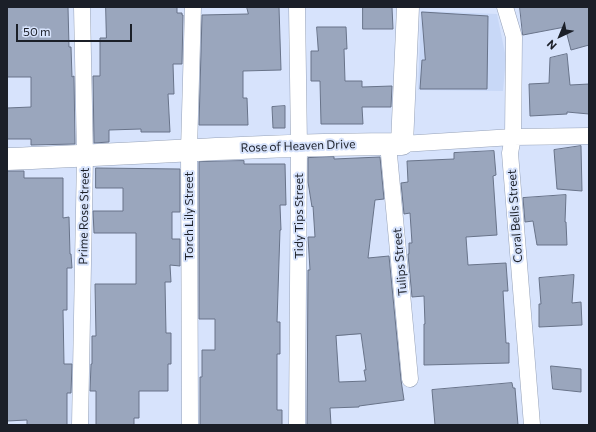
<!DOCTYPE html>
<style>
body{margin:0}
#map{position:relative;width:596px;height:432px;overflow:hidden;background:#d7e3fc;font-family:Commissioner,sans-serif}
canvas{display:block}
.frame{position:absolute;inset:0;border:8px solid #1b1f28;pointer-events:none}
.north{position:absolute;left:540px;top:16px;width:40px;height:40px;-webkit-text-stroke:3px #d7e3fc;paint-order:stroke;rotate:224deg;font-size:11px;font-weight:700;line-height:16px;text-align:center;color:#1b1f28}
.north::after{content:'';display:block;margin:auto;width:14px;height:18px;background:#1b1f28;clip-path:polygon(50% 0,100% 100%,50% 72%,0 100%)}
.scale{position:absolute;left:16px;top:24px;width:116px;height:18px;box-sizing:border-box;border:2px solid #1b1f28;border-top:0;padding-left:5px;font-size:12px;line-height:14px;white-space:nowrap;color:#1b1f28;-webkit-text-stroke:3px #d7e3fc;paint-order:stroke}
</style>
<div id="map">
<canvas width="596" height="432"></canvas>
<div class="frame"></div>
<div class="north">N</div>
<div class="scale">50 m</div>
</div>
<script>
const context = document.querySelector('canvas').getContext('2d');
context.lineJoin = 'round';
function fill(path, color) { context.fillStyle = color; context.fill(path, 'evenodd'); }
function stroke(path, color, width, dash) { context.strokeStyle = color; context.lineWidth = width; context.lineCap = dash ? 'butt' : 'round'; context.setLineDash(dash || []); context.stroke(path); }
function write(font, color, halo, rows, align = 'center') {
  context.font = font + ' Commissioner,sans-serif'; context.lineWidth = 4; context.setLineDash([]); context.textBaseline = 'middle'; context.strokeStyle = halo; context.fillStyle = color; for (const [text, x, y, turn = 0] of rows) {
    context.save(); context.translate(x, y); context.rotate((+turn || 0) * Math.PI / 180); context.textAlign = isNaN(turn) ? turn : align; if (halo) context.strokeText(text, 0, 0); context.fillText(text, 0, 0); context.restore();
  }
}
const built = new Path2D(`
 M421,11L497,14L506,58L503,91L418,90Z`);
const building = new Path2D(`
 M7,7H68L69,47H71L72,77L74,76L75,144L31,145V139H7V108L31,107V77H7Z
 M106,7H177V13H182V15H183L182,64H173L174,94H168L170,132H141V129L109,130V142L94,143L93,76H100V38H106Z
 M247,7H279L281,70L243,71V98H247L248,125H199L202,15L248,14Z
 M363,7H392L393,29H363Z
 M520,7H589V45L571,50L565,27L523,35Z
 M422,12L488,16L487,89H420L422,60H425Z
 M317,27H346L347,49H344L345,81H362V87L392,86L391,107H362L363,124H321L320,81H311V51H318Z
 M567,54L570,85L589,84V114L567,112V114L530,116L529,84L549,83L550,58Z
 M285,106V128H273L272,107Z
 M581,146L582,191L557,189L554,150Z
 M494,151L496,175L493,176L497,235L466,237L468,265L506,263L508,291H503L506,343H509V363L424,365V324H425L424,296L412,297L408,254H409V243H412L410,213L404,214L401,183L408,182L407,161L454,159V153Z
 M334,157V159L380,157L384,199L375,200L368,258L389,256L401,380L404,400L359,406V407L330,408L331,425H307L308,270H310L308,237H315L313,206L312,207L308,182V158ZM361,334L366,370H364L366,381L339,382L336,336Z
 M244,161V164H285L286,205H280L281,230H280L277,322H280V354H277V410H282V425H200V377H202V350H215V319H199V162Z
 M96,168L180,169V212H172V239H180V266L170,265L171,282H165L166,333H171V364H168V391H139V418H134V425H96V391H90L91,364H92V336H96L95,284H136V233H94L93,211H123V188H96Z
 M7,171H24V178H63V218L69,217L70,254H71L72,268H67V310H63L64,364H72L71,393H67V425H27V420L7,421Z
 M566,195L565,222H566L567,245H537L533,221L525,222L523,198Z
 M574,275L572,303L581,302L582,325L539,327V304H541L539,278Z
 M551,366L581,369V392L553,389Z
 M512,383L513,388H515L518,425H435L432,390Z`);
const street = new Path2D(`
 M297,7L299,146L297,425
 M505,7L514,37L513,137L510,153L532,425
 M388,144L410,379
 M402,144L513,137L589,136
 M80,425L85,156L82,7
 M190,425L189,150L193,7`);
const secondary = new Path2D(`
 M7,159C139,154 270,144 402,144L408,7`);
const streetNames = [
 ["Rose of Heaven Drive",298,146,-2],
 ["Prime Rose Street",84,216,-89],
 ["Torch Lily Street",189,216,-90],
 ["Tidy Tips Street",299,216,-90],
 ["Coral Bells Street",515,216,-94],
 ["Tulips Street",400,262,-95]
];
fill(built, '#c8d8f7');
fill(building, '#9aa6bd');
stroke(building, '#687389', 1);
stroke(street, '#96a2b8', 17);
stroke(secondary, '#96a2b8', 23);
stroke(street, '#fff', 16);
stroke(secondary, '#fff', 22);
write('12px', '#1b1f28', '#d7e3fc', streetNames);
</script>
